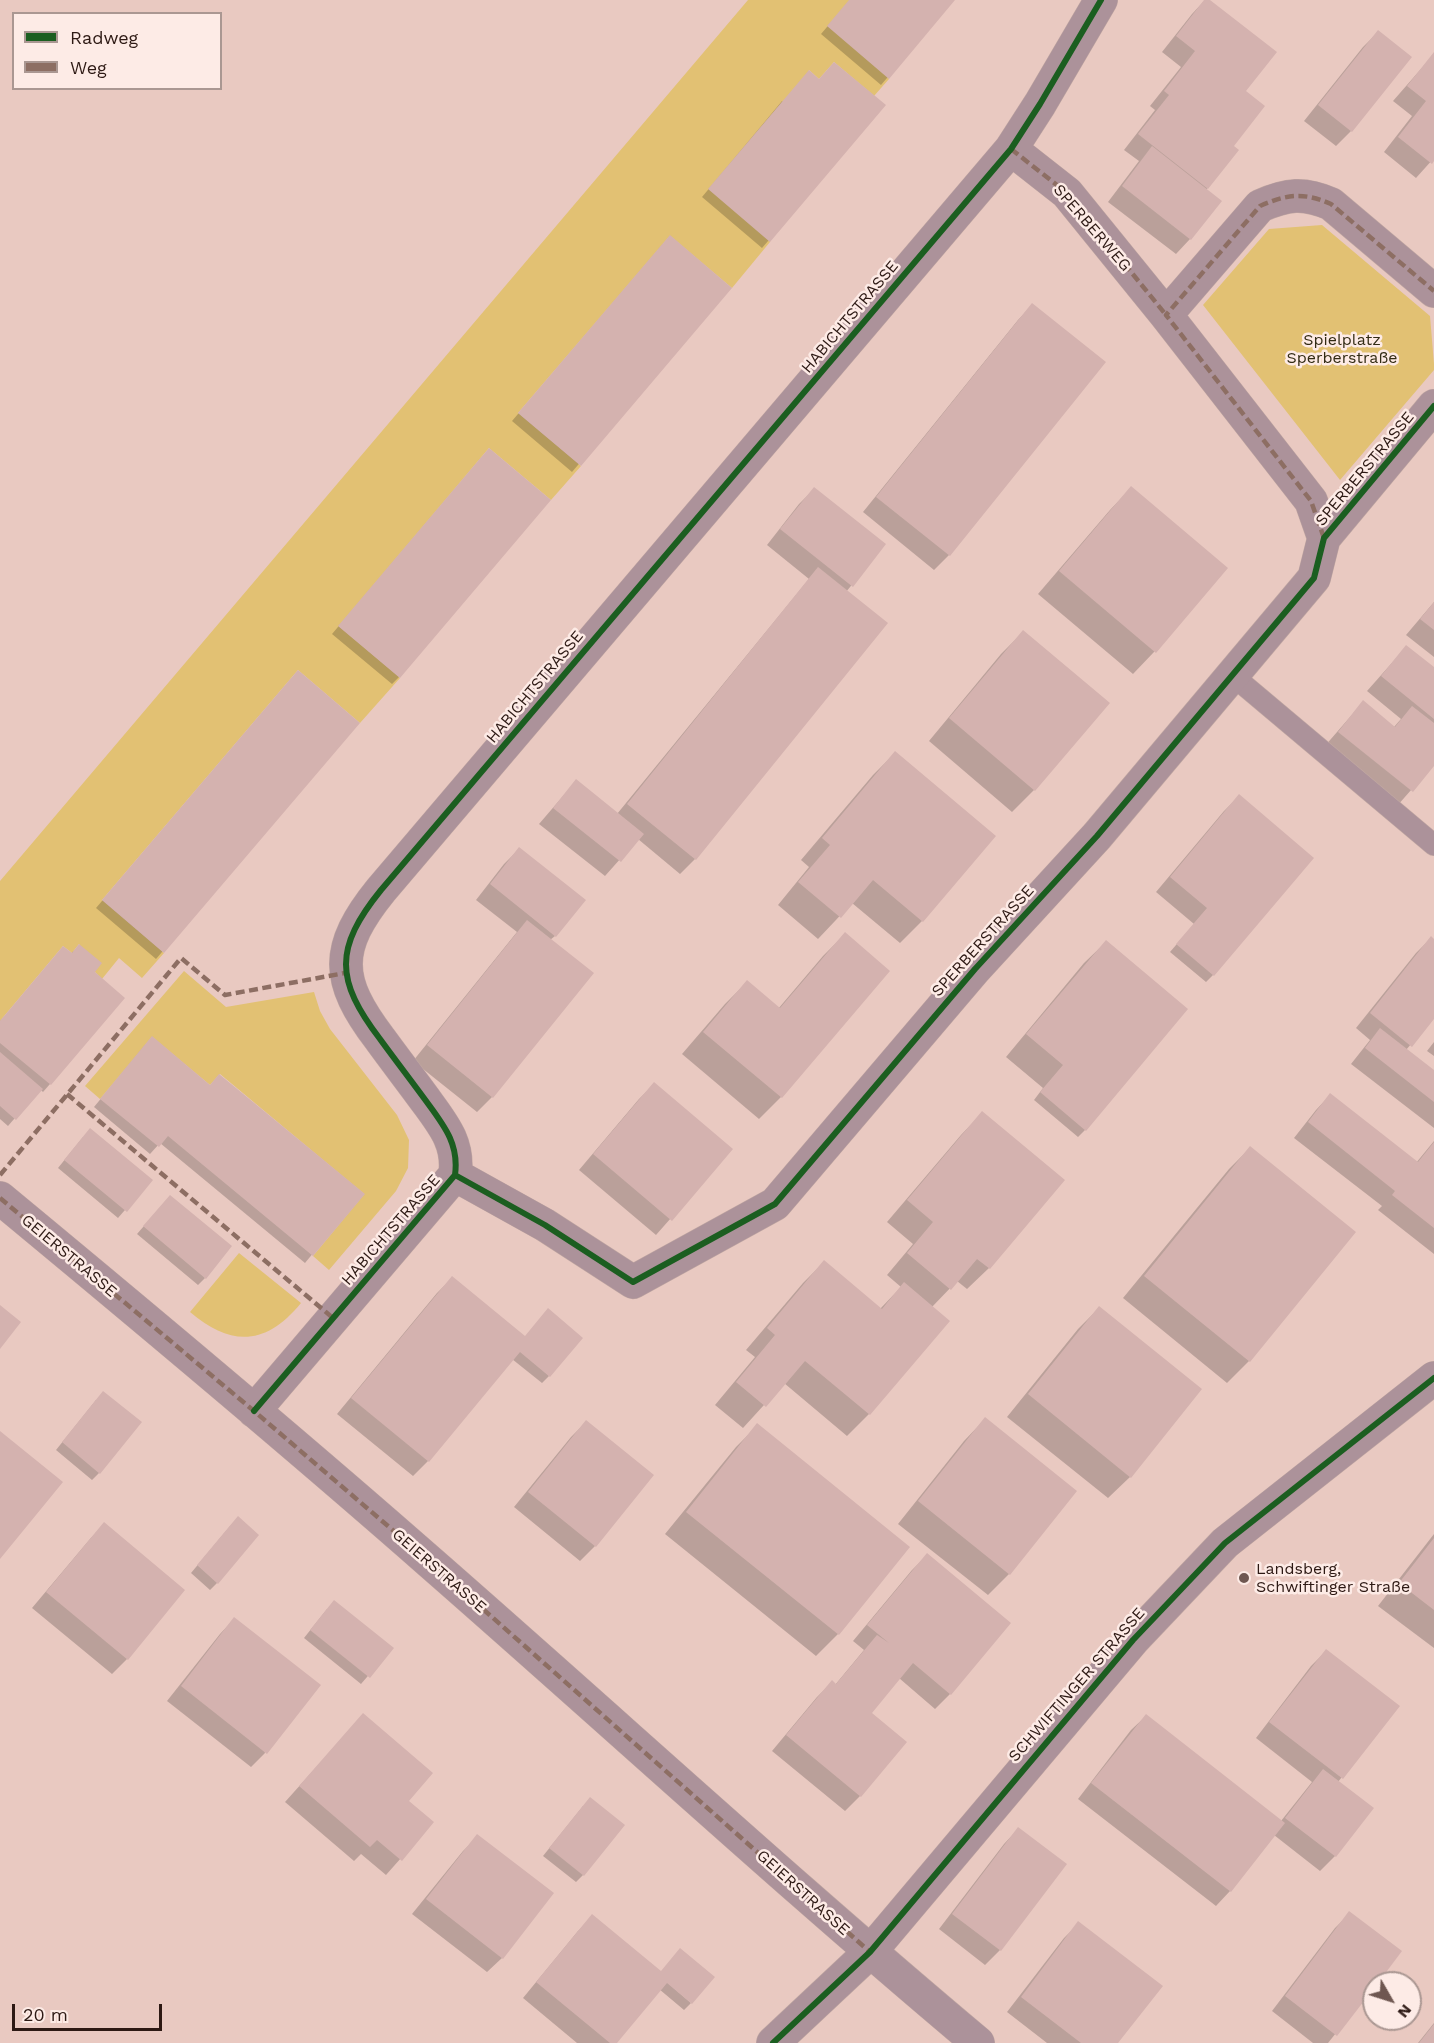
<!DOCTYPE html>
<meta charset="utf-8">
<style>
body{margin:0}
#map{position:relative;width:1434px;height:2043px;overflow:hidden;background:#e9c9c1;font-family:"Work Sans",sans-serif}
canvas{display:block}
.legend{position:absolute;left:12px;top:12px;width:210px;height:78px;box-sizing:border-box;background:#fdebe6;border:2px solid #aa9792;margin:0;padding:8px 10px;list-style:none;font-size:18px;color:#2d1914}
.legend li{display:flex;align-items:center;gap:12px;height:30px}
.legend b{width:30px;border:2px solid #aa9792}
.north{position:absolute;left:1362px;top:1971px;width:60px;height:60px;box-sizing:border-box;background:#fdebe6;border:2px solid #aa9792;border-radius:50%;rotate:129deg;font-size:16px;font-weight:700;line-height:24px;text-align:center;color:#2d1914}
.north::after{content:'';display:block;margin:auto;width:21px;height:27px;background:#6f5751;clip-path:polygon(50% 0,100% 100%,50% 72%,0 100%)}
.scale{position:absolute;left:12px;top:2004px;width:150px;height:27px;box-sizing:border-box;border:3px solid #2d1914;border-top:0;padding-left:8px;font-size:18px;line-height:21px;white-space:nowrap;color:#2d1914;-webkit-text-stroke:4px #fdebe6;paint-order:stroke}
</style>
<div id="map">
<canvas width="1434" height="2043"></canvas>
<ul class="legend">
<li><b style="height:8px;background:#1b5e20"></b>Radweg</li>
<li><b style="height:8px;background:#8d6e63"></b>Weg</li>
</ul>
<div class="north">N</div>
<div class="scale">20 m</div>
</div>
<script>
const context = document.querySelector('canvas').getContext('2d');
context.lineJoin = 'round';
function fill(path, color) { context.fillStyle = color; context.fill(path, 'evenodd'); }
function stroke(path, color, width, dash) { context.strokeStyle = color; context.lineWidth = width; context.lineCap = dash ? 'butt' : 'round'; context.setLineDash(dash || []); context.stroke(path); }
function write(font, color, halo, rows, align = 'center') {
  context.font = font + ' "Work Sans",sans-serif'; context.lineWidth = 5; context.setLineDash([]); context.textBaseline = 'middle'; context.strokeStyle = halo; context.fillStyle = color; for (const [text, x, y, turn = 0] of rows) {
    context.save(); context.translate(x, y); context.rotate((+turn || 0) * Math.PI / 180); context.textAlign = isNaN(turn) ? turn : align; if (halo) context.strokeText(text, 0, 0); context.fillText(text, 0, 0); context.restore();
  }
}
const green = new Path2D(`
 M748,0H849L889,79L874,96L834,62L819,79L809,70L770,242L732,288L670,236L518,413L581,466L551,500L489,448L339,626L400,678L360,723L298,670L102,900L164,953L142,978L119,958L102,979L95,972L79,944L72,953L63,946L0,1021V881Z
 M1322,225L1430,316L1434,364V370L1340,480L1203,305L1269,229Z
 M184,971L226,1007L314,992L320,1011L330,1029L397,1115L409,1140L408,1168L396,1191L329,1270L313,1256L364,1194L220,1074L210,1085L152,1037L100,1099L85,1086Z
 M239,1253L301,1303C266,1346 231,1347 190,1312Z`);
const shadow = new Path2D(`
 M850,0H954L881,85L821,34Z
 M1205,0H1208L1244,92L1232,146L1237,150L1206,190L1190,239L1176,254L1108,202L1139,161L1124,150L1155,110L1150,106L1181,67L1162,52L1192,14Z
 M1378,32L1351,131L1336,146L1304,121L1363,47Z
 M1434,54V158L1416,178L1384,152L1412,116L1393,101Z
 M782,101L844,153L762,248L702,197Z
 M663,244L729,288L572,472L512,421Z
 M1032,305L949,555L934,570L863,512L1018,320Z
 M482,457L399,677L392,684L332,634Z
 M1131,488L1226,568L1154,652L1133,674L1038,594L1110,510Z
 M814,489L884,545L846,592L695,859L680,874L638,839L605,876L539,824L576,781L617,814L809,579L767,545L799,504Z
 M1434,602V657L1406,635Z
 M1023,632L1034,790L1012,812L929,741L1001,654Z
 M1406,647L1434,669V764L1397,806L1324,747L1363,702L1394,727L1401,719L1367,691Z
 M291,679L358,723L156,959L96,908Z
 M895,753L994,836L922,921L900,943L852,903L818,939L778,905L809,867L801,860L873,775Z
 M1239,796L1213,975L1206,982L1170,952L1194,924L1156,892L1224,811Z
 M519,849L555,936L550,940L492,1097L477,1112L413,1061L517,932L476,900L504,864Z
 M845,934L888,971L781,1097L759,1119L682,1054L725,1004L747,982L778,1009L823,956Z
 M1431,938L1434,941V1017L1406,1050L1434,1072V1128L1351,1064L1370,1040L1356,1028L1416,953Z
 M1106,942L1085,1130L1078,1137L1034,1100L1043,1088L1006,1057L1084,963Z
 M79,946L93,972L123,998L50,1084L43,1092L40,1089L8,1126L0,1119V1021Z
 M1434,1042V1056L1427,1051Z
 M145,1045L210,1086L362,1194L305,1263L160,1143L150,1154L94,1107Z
 M654,1084L731,1150L656,1235L579,1170L639,1099Z
 M1330,1095L1416,1163L1434,1141V1254L1378,1210L1382,1206L1294,1138L1316,1110Z
 M982,1113L989,1268L967,1289L957,1281L931,1308L869,1414L847,1436L784,1383L743,1428L715,1405L755,1357L746,1350L803,1283L824,1262L880,1309L901,1287L887,1275L913,1244L887,1222L961,1135Z
 M83,1137L151,1180L118,1218L58,1168Z
 M1250,1148L1249,1361L1227,1383L1123,1298L1229,1169Z
 M163,1204L205,1278L198,1285L137,1234Z
 M452,1278L524,1338L549,1376L542,1383L512,1359L428,1461L413,1476L337,1414L437,1293Z
 M1099,1308L1130,1477L1108,1498L1007,1417L1078,1329Z
 M96,1400L99,1473L92,1480L56,1450Z
 M985,1419L1009,1574L988,1595L898,1524L964,1441Z
 M586,1422L595,1546L580,1561L514,1507L571,1437Z
 M758,1425L908,1547L838,1634L816,1656L665,1534L736,1447Z
 M104,1524L183,1590L127,1659L112,1674L32,1608L90,1539Z
 M231,1525L217,1583L210,1590L191,1573Z
 M1434,1534V1648L1378,1606Z
 M927,1555L950,1694L935,1709L899,1678L870,1713L905,1742L860,1796L845,1811L772,1751L817,1697L832,1682L835,1685L864,1650L853,1641L912,1570Z
 M327,1609L391,1649L361,1684L304,1638Z
 M234,1619L265,1753L251,1767L167,1701L220,1634Z
 M1326,1651L1397,1706L1338,1782L1335,1856L1320,1871L1274,1835L1230,1891L1216,1906L1078,1799L1131,1730L1146,1716L1281,1821L1312,1782L1256,1738L1311,1666Z
 M363,1715L407,1802L432,1823L386,1875L361,1854L354,1861L285,1802Z
 M583,1806V1875L576,1882L543,1856Z
 M1018,1829L1000,1950L985,1965L939,1929L1004,1844Z
 M478,1836L502,1958L487,1972L412,1914L463,1851Z
 M1350,1913L1376,1983L1328,2043H1313L1272,2011L1335,1928Z
 M592,1917L691,2003L684,2010L659,1989L615,2043H577L523,1998L578,1931Z
 M1079,1923L1116,2043H1047L1007,2012L1064,1938Z
 M1434,2023V2043H1418Z`);
const building = new Path2D(`
 M849,0H955L889,79L827,26Z
 M1204,0H1210L1277,52L1246,91L1265,106L1234,146L1239,150L1208,189L1138,134L1169,95L1164,91L1195,51L1176,36Z
 M1378,30L1412,57L1352,132L1318,105Z
 M1434,52V161L1432,164L1398,137L1426,101L1407,86Z
 M834,62L886,105L770,242L708,189L809,70L819,79Z
 M1152,146L1222,201L1191,240L1122,186Z
 M670,235L732,288L581,466L518,413Z
 M1032,303L1106,362L950,556L876,497Z
 M489,448L551,500L400,678L338,626Z
 M1131,486L1228,568L1156,653L1059,571Z
 M814,487L886,544L853,587L780,529Z
 M818,567L888,623L696,860L627,804Z
 M1434,602V630L1420,619Z
 M1023,630L1110,703L1035,791L949,718Z
 M1406,645L1434,667V719L1381,676Z
 M298,670L360,723L164,953L102,900Z
 M1363,700L1395,727L1412,706L1434,723V766L1413,792L1338,732Z
 M895,751L996,836L923,922L873,880L841,918L798,882L830,845L822,838Z
 M576,779L644,834L621,862L553,808Z
 M1239,794L1314,858L1214,976L1176,944L1207,908L1170,877Z
 M519,847L586,900L556,937L490,884Z
 M527,920L594,973L493,1098L427,1045Z
 M845,932L890,971L782,1098L703,1032L747,980L780,1008Z
 M1431,936L1434,939V1019L1412,1047L1370,1013Z
 M1106,940L1188,1009L1086,1131L1040,1092L1063,1065L1026,1034Z
 M79,944L102,963L95,972L125,998L51,1085L0,1043V1021L63,946L72,953Z
 M1380,1028L1434,1070V1102L1365,1048Z
 M152,1036L210,1085L219,1074L365,1194L313,1256L168,1136L159,1147L100,1099Z
 M0,1052L43,1089L16,1120L0,1106Z
 M654,1082L733,1149L672,1221L593,1154Z
 M1330,1093L1418,1162L1434,1142V1228L1392,1195L1395,1191L1308,1122Z
 M982,1111L1065,1180L990,1269L977,1259L951,1290L907,1253L933,1222L907,1200Z
 M90,1128L153,1180L127,1212L64,1160Z
 M1250,1146L1356,1232L1250,1362L1144,1276Z
 M170,1195L232,1246L206,1279L143,1226Z
 M824,1260L882,1309L904,1282L950,1321L870,1415L805,1361L766,1407L736,1382L775,1335L767,1328Z
 M452,1276L525,1336L548,1308L583,1338L550,1377L520,1352L429,1462L351,1398Z
 M0,1305L21,1322L0,1349Z
 M1099,1306L1202,1389L1131,1478L1028,1394Z
 M103,1391L142,1422L100,1474L62,1442Z
 M985,1417L1077,1491L1010,1575L918,1501Z
 M586,1420L654,1475L596,1547L528,1492Z
 M757,1423L910,1547L839,1635L686,1512Z
 M0,1431L63,1482L0,1559Z
 M238,1516L259,1535L218,1584L197,1565Z
 M104,1522L185,1590L128,1660L46,1592Z
 M1434,1538V1610L1399,1583Z
 M927,1553L1011,1623L951,1695L913,1663L872,1713L907,1742L861,1797L786,1735L832,1680L836,1684L877,1635L889,1643L867,1625Z
 M334,1600L394,1648L370,1678L310,1630Z
 M234,1617L321,1685L267,1754L181,1686Z
 M1326,1649L1400,1706L1343,1779L1269,1722Z
 M363,1713L433,1773L409,1801L434,1822L402,1861L377,1840L370,1847L299,1786Z
 M1146,1714L1285,1823L1231,1892L1091,1783Z
 M1323,1769L1374,1808L1336,1857L1285,1818Z
 M590,1797L625,1825L584,1876L549,1848Z
 M1018,1827L1067,1864L1001,1951L952,1914Z
 M477,1834L554,1893L503,1959L426,1899Z
 M1349,1911L1402,1951L1378,1983H1374V1988L1337,2036L1285,1996Z
 M592,1914L661,1971L680,1948L715,1977L692,2004L667,1983L617,2043H610L536,1982Z
 M1078,1921L1163,1986L1118,2043H1081L1021,1997Z
 M1434,2024V2043H1419Z`);
const lane = new Path2D(`
 M1232,675L1434,845`);
const street = new Path2D(`
 M1011,149L1067,193L1166,315
 M1324,538L1311,501L1166,315L1260,206C1287,194 1304,192 1331,204L1434,291
 M455,1175L545,1225L633,1282L775,1204L975,969L1097,836L1314,578L1324,538L1434,406
 M0,1198C145,1318 290,1439 431,1563C614,1723 792,1887 978,2043
 M254,1411L455,1175C459,1146 446,1128 429,1105C413,1083 396,1061 380,1039C335,980 334,948 381,890L1011,149L1040,104L1101,0
 M773,2043L870,1952L1133,1640L1225,1543L1434,1378`);
const quiet = new Path2D(`
 M1011,149L1067,193L1166,315
 M1324,538L1311,501L1166,315L1260,206C1287,194 1304,192 1331,204L1434,291
 M67,1094L333,1318
 M0,1175L181,958L225,995L345,973
 M0,1198L254,1411L431,1563L870,1952`);
const cycleway = new Path2D(`
 M455,1175L545,1225L633,1282L775,1204L975,969L1097,836L1314,578L1324,538L1434,406
 M254,1411L455,1175C459,1146 446,1128 429,1105C413,1083 396,1061 380,1039C335,980 334,948 381,890L1011,149L1040,104L1101,0
 M773,2043L870,1952L1133,1640L1225,1543L1434,1378`);
const markers = [
 [1244,1578,6,"#6f5751"]
];
const streetNames = [
 ["SPERBERWEG",1092,228,49],
 ["HABICHTSTRASSE",850,317,-50],
 ["SPERBERSTRASSE",1365,469,-50],
 ["HABICHTSTRASSE",535,687,-50],
 ["SPERBERSTRASSE",983,941,-48],
 ["HABICHTSTRASSE",391,1230,-49],
 ["GEIERSTRASSE",69,1256,40],
 ["GEIERSTRASSE",439,1571,41],
 ["SCHWIFTINGER STRASSE",1077,1685,-49],
 ["GEIERSTRASSE",803,1893,42]
];
const parkNames = [
 ["Spielplatz",1342,340],
 ["Sperberstraße",1342,358]
];
const poiNames = [
 ["Landsberg,",1256,1569],
 ["Schwiftinger Straße",1256,1587]
];
fill(green, '#e2c173');
fill(shadow, '#0003');
fill(building, '#d4b2af');
stroke(lane, '#c0a7a2', 22);
stroke(street, '#c0a7a2', 34);
stroke(lane, '#ac929a', 21);
stroke(street, '#ac929a', 33);
stroke(quiet, '#8d6e63', 4.5, [9, 4.5]);
stroke(cycleway, '#1b5e20', 6);
for (const [x, y, r, color] of markers) { const dot = new Path2D(); dot.arc(x, y, r, 0, 2 * Math.PI); context.fillStyle = color; context.fill(dot); stroke(dot, '#fdebe6', 2); }
write('16px', '#2d1914', '#fdebe6', streetNames);
write('16px', '#322b14', '#fdebe6', parkNames);
write('16px', '#2d1914', '#fdebe6', poiNames, 'left');
</script>
